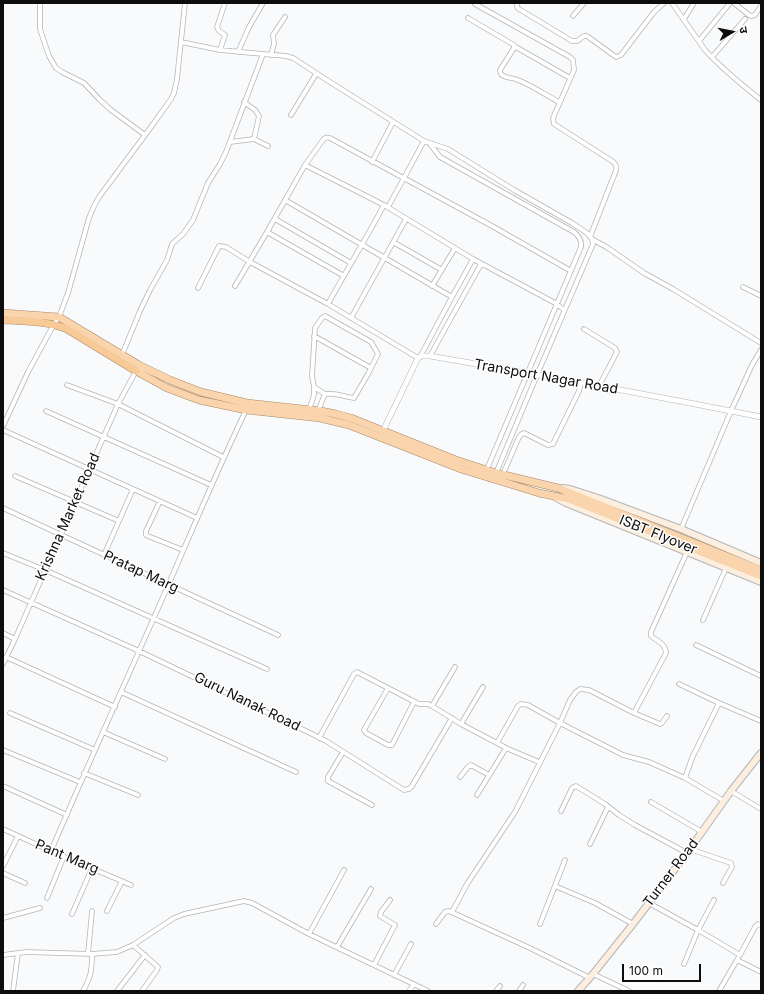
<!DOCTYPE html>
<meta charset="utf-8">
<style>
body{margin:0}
#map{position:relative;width:764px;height:994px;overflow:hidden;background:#f9fafb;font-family:Inter,"Noto Sans Devanagari",sans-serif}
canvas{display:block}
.frame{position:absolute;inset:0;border:4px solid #0d0d0e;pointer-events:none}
.north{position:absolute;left:712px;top:12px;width:40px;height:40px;-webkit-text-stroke:3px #fff;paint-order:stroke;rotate:80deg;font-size:11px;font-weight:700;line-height:16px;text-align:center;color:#0d0d0e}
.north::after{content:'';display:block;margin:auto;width:14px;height:18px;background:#0d0d0e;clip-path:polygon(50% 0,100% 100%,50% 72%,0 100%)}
.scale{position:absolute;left:622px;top:964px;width:79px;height:18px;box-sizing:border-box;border:2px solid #0d0d0e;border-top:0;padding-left:5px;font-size:12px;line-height:14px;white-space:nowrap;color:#0d0d0e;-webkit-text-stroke:3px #fff;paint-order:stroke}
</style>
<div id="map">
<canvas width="764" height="994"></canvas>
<div class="frame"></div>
<div class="north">उ</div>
<div class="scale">100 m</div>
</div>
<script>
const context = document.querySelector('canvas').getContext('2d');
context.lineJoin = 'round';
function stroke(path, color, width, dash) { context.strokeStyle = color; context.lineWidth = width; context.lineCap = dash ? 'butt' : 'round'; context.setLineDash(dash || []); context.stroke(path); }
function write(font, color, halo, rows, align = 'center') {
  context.font = font + ' Inter,sans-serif'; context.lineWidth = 3; context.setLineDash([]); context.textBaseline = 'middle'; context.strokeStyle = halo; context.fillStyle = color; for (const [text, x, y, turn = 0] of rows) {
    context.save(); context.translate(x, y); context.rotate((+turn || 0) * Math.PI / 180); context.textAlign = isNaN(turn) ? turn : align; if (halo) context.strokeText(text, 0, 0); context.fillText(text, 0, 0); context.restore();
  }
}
const minor = new Path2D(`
 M40,3V29L49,56L56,68L62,72L84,83L99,99L111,110L145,135
 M517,3V7L519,9L572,41H577L584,36H587L616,57L621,55L654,12L664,3
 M672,3L705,50C722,69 742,85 761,100
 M734,3L749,15L751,16L755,15L761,6
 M475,4L570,57L573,60L574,70L553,118L554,124L612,161C619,166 616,171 613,178L590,237
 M573,16L584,3
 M468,18L514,45V48L500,70C500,79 512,77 518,80C531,85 546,95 559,102
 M684,19L694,3
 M699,41L730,3
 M181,42L220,50L263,54L286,56L293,58L330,82L424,141L448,149L514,190L572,223L587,233L592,239L608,248L644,273L673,289L761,343
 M514,46L570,78
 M220,50L225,35L219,31L217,27L225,3
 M238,52L249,27L263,3
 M271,55L274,44L273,35L285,17
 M712,57L745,19
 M291,115L316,74
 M254,139L268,146
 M230,142L254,139L259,116L255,110L244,102
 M430,144L440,157L574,232C579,236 582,240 581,247L487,469
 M372,162L393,122
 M305,165L384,205L473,259L557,304L564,310
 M285,200L452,297
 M388,207L404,178L424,141
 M275,219L351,263
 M267,232L344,276
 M393,242L442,270
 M235,286L267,232L305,165L323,140C325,137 327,137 330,138L492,226L571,271
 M432,286L455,248
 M743,287L761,296
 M198,288L219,246L226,247L250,262L328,304L418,358
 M328,304C346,271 366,239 384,205
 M351,318L406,219
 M584,329L615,348L617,352L599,386
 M314,336L371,368
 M122,355L140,311L150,290L167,260L172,244L183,234L193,220L208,183L220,164L226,152L263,54
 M430,356L481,264
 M420,357L452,297L473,259
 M67,385L118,404L223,457
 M314,387L325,394
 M309,410L314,395V387L312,376L315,328L322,318L325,316L371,342L378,354L368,374L354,398C343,397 336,392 325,394L318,411
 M46,411L211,485
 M3,426L28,372L54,324L59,317L68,293L89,218L94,206L99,197L151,127L171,99L174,93L177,79L185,3
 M3,430L197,518
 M496,473L537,375L593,244L592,239
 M503,474L519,437L522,434L524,433L548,445L553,444L554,442L579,391L581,383
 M15,476L119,521
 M160,501L146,531V535L148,536L183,550
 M3,508L278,635
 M681,529L731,411L752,365L761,350
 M3,553L45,570L267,669
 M104,555L133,489
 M3,590L139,651L308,732L326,741L404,790L409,789L412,786L452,718
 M703,620L726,568
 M3,633L15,639
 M696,645L761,676
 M6,657L115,707
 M3,664L15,639L118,404L136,371
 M679,684L719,703L761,721
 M388,688L364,730L366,733L388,745H392L393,743L414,702
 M121,692L296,772
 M432,706L455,667
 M10,713L95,750
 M667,716L662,723L660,724L634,713L666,653C666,644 657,641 651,636V632L687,552
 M461,724L483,687
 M103,732L165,759
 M319,738L354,674L357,672L419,704H428L432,706L461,724L497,743L518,706L521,704L528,705L560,723L623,755L649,762L685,778L724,801
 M497,743L506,748L539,762
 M3,750L80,782
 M343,752L328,777V781L372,805
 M84,773L138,795
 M460,777L468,767L471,765L489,775
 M685,778L692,758L719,703
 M3,786L67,815
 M731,791L761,809
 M477,795L506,748
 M651,802L702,832
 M561,811L572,788L576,786L605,804L619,815L635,825L687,853
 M3,829L51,851L131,885
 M590,844L608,807
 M690,849L731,863L732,867L723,883
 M51,851C85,771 121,692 156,613C186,545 214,477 246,410
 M3,866L18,836
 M3,873L25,883
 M555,886L595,903L633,924
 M47,898L64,856
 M649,903L698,930L740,955L755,927L758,924L761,925
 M107,911L122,881
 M452,912L467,884L515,812L560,723L570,700L576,692L580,689L589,690L634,713
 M72,914L92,868
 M3,918L40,908
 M436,924L445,912L449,911L532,949L590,978
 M540,924L565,860
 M309,934L344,870
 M133,945L158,967L157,970L142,991
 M337,947L371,889
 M88,954L92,911
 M3,955L26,952L92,954L117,952L133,945L174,918L184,914L244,901L252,903L309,934L428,991
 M738,958L737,960L761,972
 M684,964L698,930L714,900
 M374,965L395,925L380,916L381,912L390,900
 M593,974L629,991
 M394,975L411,944
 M13,991L18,953
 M83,991C91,977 92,970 92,954
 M117,991L145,955
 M409,991L414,984
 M496,991L500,986
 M519,991L523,985
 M719,991L737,960`);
const tertiary = new Path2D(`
 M382,433L418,358L422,356H430C541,375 651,395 761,417`);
const secondary = new Path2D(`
 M562,488L570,489L601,499L681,529L761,563
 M555,497L566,503L761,582
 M578,991L593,974L633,924L687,853L731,791L761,753`);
const trunk = new Path2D(`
 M3,313L59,317L139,365L170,380L201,392L247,403L321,411L336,414L351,418L456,460L496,473L558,488L761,570
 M136,371L167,388L199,400L246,410L320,418L349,425L461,469L539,493L569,499L761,576`);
const motorway = new Path2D(`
 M3,320C25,321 47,321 67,329L136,371`);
const streetNames = [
 ["Transport Nagar Road",546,377,10],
 ["Krishna Market Road",68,517,-66],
 ["ISBT Flyover",658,535,22],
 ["Pratap Marg",141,572,25],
 ["Guru Nanak Road",247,702,26],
 ["Pant Marg",67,857,23],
 ["Turner Road",671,873,-53]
];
stroke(minor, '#b4b5b6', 5.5);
stroke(tertiary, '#b4b5b6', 6);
stroke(secondary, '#b4b5b6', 8);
stroke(trunk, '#a68868', 8);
stroke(motorway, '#a68868', 8);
stroke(minor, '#fff', 4);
stroke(tertiary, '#fff', 5);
stroke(secondary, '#fdefe0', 6);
stroke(trunk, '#fad4ac', 7);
stroke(motorway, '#f8ca98', 7);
write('14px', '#0d0d0e', '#fff', streetNames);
</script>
